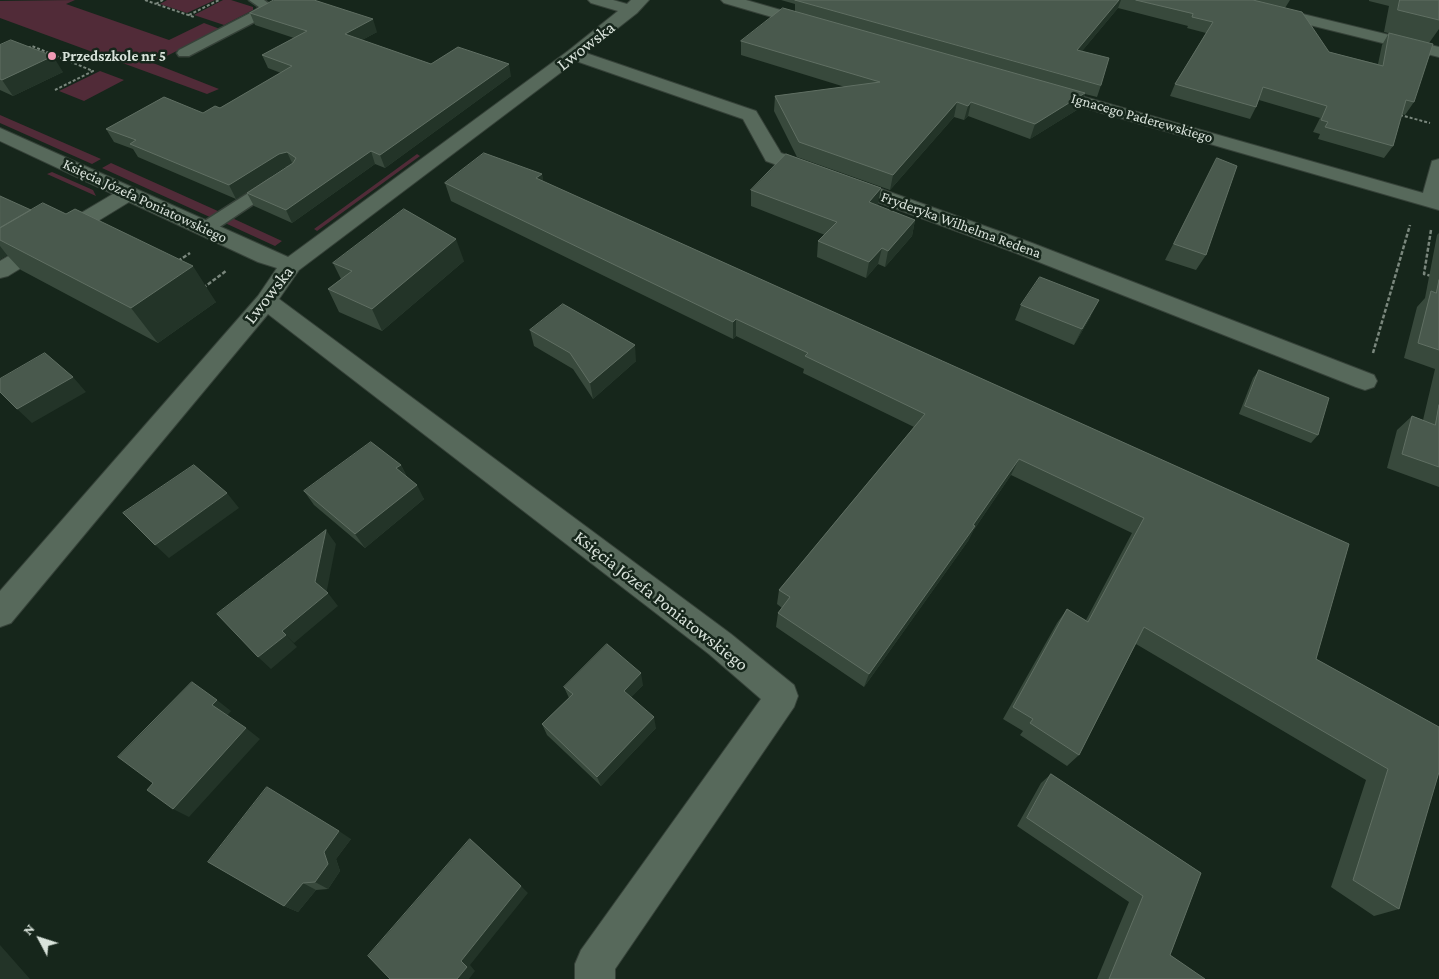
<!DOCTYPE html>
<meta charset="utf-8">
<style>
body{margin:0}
#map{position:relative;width:1439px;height:979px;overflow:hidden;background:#16261b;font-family:"Crimson Pro",serif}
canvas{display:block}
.north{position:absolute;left:15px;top:914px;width:50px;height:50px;-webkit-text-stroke:4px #16261b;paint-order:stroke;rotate:310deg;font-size:14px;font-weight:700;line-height:20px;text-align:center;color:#d9e3db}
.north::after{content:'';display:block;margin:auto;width:18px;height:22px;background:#d9e3db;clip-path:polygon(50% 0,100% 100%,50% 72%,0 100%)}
</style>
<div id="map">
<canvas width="1439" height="979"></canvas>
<div class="north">N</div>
</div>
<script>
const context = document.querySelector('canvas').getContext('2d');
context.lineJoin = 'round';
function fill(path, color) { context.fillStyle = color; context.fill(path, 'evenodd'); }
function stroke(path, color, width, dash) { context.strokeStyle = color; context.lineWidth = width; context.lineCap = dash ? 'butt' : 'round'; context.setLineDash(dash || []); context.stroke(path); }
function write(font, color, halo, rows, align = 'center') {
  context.font = font + ' "Crimson Pro",serif'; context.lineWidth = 5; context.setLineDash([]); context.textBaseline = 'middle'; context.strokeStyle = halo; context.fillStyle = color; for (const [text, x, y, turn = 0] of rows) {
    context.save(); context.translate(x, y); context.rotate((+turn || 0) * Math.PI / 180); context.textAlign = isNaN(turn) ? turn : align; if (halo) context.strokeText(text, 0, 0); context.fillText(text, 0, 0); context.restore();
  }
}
const green = new Path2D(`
 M75,0L66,4L169,40L204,23L220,29L153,63L219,89L207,94L0,18V1Z
 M167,0H215L187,13L160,4Z
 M223,0H231L253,7V10L224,25L194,15Z
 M100,71L124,80L84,101L59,91Z
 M0,115L101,159L92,164L0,123Z
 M417,154L420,156L317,231L314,229Z
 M111,163L220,212L212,218L102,168Z
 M52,172L93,190L96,196L47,174Z
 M232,218L282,241L275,246L225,223Z`);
const pathFar1 = new Path2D(`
 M145,0L156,4
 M163,0L156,4L194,17
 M189,15L219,0
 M28,48L32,46L93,71L55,90
 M1400,115L1430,123`);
const path = new Path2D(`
 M1431,230L1424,274L1439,278
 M178,261L190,253
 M203,288L226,271
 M1373,353L1410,225`);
const lane = new Path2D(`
 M249,0H264L272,6L266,16L189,56H179L177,53L179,50L256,10L259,7Z
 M276,177L282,179L284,182L282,185L212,232H200L197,228L200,224L270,179Z`);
const street = new Path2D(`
 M588,0H613L627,4L631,0H649L637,13L586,53L756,111L781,153L1032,243L1374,375L1377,381L1374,387L1365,390L1356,387L1016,253L766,161L743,119L576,61L299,270L279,299L731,634L794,685L798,696L794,707L615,969V979H575V964L581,950L761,699L709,654L268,314L11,623L0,627V591L258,296L277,268L258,262L129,202L8,276L0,278V261L113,194L0,141V128L288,257L568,51L618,11L591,3Z
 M721,0H746L819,21L821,24L813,29L724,3Z
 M1218,0H1245L1439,47V57L1221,3Z
 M1046,86L1423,193L1432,161L1439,159V210L1040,95L1037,91L1040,87Z`);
const wall = new Path2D(`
 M781,0H1290L1285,8L1329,52L1378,64L1382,45L1389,33L1414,102L1405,115L1402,114L1393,146L1384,158L1318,139L1320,134L1313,132L1320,118L1259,100L1256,107L1250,119L1170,96L1175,84L1206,33L1187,28L1188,26L1118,8L1082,51L1101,85L1097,97L1085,94L1080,108L1030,139L968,116L964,120L954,117L890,190L797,157L774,111L775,96L845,87L741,55V41L795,11V4Z
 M1369,0H1439V29L1429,43L1384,32L1389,6L1369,1Z
 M250,13L377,32L362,40L431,64L511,76L385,168L375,164L292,223L254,206L247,193L288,167H285L236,199L138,157L133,149L114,142L106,129L203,113L220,108L281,73L268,68L262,55L294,38L255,25Z
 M0,45L63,72L13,96L0,90Z
 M1217,158L1206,255L1196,270L1165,260Z
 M542,174L543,182L1349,544L1316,659L1439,727L1399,909L1374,916L1331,887L1366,780L1136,644L1079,755L1067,766L1020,735L1023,731L1003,719L1057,623L1067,609L1086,620L1132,533L1011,475L973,531L968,541L864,687L776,627L778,613L782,608L777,604L779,590L914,427L803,373L804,369L736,336L733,339L451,201L445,183Z
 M881,188L878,204L877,206L915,220L912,236L885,267L878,264L866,278L817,257L818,241L825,235L751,206V190Z
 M0,196L216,302L158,343L21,270L7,255L0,259Z
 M1439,233V487L1387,468L1397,430L1412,416L1423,420L1435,369L1404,358L1417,307L1425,298L1437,235Z
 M464,261L382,331L339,312L328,289L341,279L333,263Z
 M1021,305L1091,316L1074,345L1015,320Z
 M530,330L636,361L593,399L573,369L534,346Z
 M1259,370L1318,435L1311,443L1239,414L1253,378Z
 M401,465L407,477L424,499L365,548L314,505L304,491Z
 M643,685L631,697L656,728L601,786L547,735L542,724L569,698L564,687Z
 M1051,774L1201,873L1170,955L1205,979H1097L1129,902L1017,826L1041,783Z
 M351,839L336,859L340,871L328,889L316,890L298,912L284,906L208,862Z`);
const shadedWall = new Path2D(`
 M1119,0H1121L1118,8L1073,62L1077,50Z
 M373,19L377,32L349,47L345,34Z
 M53,56L63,72L13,96L2,80Z
 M509,64L511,76L385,168L380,155Z
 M1085,93L1080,108L1030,139L1035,124Z
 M957,102L954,117L890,190L893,175Z
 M971,102L968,116L964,120L968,106Z
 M371,151L375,164L292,223L286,210Z
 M287,152L293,165L285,167L236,199L229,185L279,154Z
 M542,174L545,191L536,178Z
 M881,188L878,204L866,218L869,202Z
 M915,220L912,236L885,267L888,251Z
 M456,239L464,261L382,331L372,309Z
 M0,246L7,255L0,259Z
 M882,248L878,264L866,278L869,262Z
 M193,266L216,302L158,343L131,308Z
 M1099,300L1091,316L1074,345L1082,329Z
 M736,319V336L733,339V322Z
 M635,345L636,361L593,399L590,383Z
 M73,377L86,392L32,423L17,409Z
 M1019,459L1011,475L973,531L968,541L864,687L869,674Z
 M401,465L408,479L396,468Z
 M417,485L424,499L365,548L355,534Z
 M227,493L239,508L169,558L155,545Z
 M326,530L336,544L326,595L315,582Z
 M328,593L338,606L294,643L282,631Z
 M286,635L297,647L271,669L258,657Z
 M641,673L643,685L627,702L624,691Z
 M217,700L231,711L227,716L212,705Z
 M654,717L656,728L601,786L597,777Z
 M246,728L260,739L189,817L173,809Z
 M339,831L351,839L336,859L340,871L328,889L315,882L324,852Z
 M303,883L316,890L298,912L284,906Z
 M521,886L528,893L470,965L475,971L469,979H457L461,961Z
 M0,945L30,979H0Z`);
const building = new Path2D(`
 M274,0H314L373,19L345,34L431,64L458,47L509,64L380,155L371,151L286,210L247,193L293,163L296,158L287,152L279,154L229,185L130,144L136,140L106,129L164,97L203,113L215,106L220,108L292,66L262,55L307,31L250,13Z
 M795,0H1119L1077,50L1109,58L1101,85Z
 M1136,0H1253L1302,12L1329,52L1383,66L1389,33L1433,44L1414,102L1406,100L1393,146L1325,127L1328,122L1321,120L1327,106L1263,87L1256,107L1175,84L1213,22L1192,17L1193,14Z
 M1400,0H1439V20L1398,10Z
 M783,8L1085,93L1035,124L971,102L968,106L957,102L893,175L799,142L775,96L880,82L741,41Z
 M11,40L53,56L2,80L0,79V45Z
 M484,153L542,174L536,178L1349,544L1316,659L1439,727V772L1399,909L1353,880L1388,769L1144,627L1079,755L1030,723L1033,719L1013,707L1067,609L1088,622L1144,518L1019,459L973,525L975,526L869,674L778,613L790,597L779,590L925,414L805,356L808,353L736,319L733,322L445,183Z
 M786,154L881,188L869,202L915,220L888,251L882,248L869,262L818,241L837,222L751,190Z
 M1217,158L1237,166L1206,255L1174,244Z
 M0,196L31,210L0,228Z
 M43,203L66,214L75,209L193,266L131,308L0,240V228Z
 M404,209L456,239L372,309L328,289L352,271L333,263Z
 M1040,277L1099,300L1082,329L1021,305Z
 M1439,280V350L1418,343L1431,291L1436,293Z
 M563,304L635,345L590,383L570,353L530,330Z
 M45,353L73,377L17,409L0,392V379Z
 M1259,370L1329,398L1318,435L1245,406Z
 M1439,405V467L1402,454L1412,416L1435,425Z
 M371,442L401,465L396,468L417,485L355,534L304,491Z
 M194,465L227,493L155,545L123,513Z
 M326,530L315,582L328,593L282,631L286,635L258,657L217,614Z
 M607,644L641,673L624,691L654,717L597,777L542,724L573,694L564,687Z
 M192,682L217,700L212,705L246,728L173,809L147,790L153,783L118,757Z
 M1051,774L1201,873L1170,955L1205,979H1109L1143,896L1027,818Z
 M267,787L339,831L324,852L328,864L315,882L303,883L284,906L208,862Z
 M470,839L521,886L461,961L467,967L457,979H390L368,956Z`);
const markers = [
 [52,56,5,"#f09ab5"]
];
const farPoinames = [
 ["Przedszkole nr 5",62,56]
];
const farStreetnames = [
 ["Ignacego Paderewskiego",1142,118,16],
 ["Księcia Józefa Poniatowskiego",145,201,25],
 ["Fryderyka Wilhelma Redena",961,225,20]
];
const streetNames = [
 ["Lwowska",586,46,-38],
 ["Lwowska",269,295,-52],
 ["Księcia Józefa Poniatowskiego",661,601,38]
];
fill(green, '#512b38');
stroke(lane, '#364239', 3);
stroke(street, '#364239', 2);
stroke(pathFar1, '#7a877d', 2, [3, 2]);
stroke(path, '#7a877d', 2.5, [4, 2]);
fill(lane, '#57695b');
fill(street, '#57695b');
fill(wall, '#38493c');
fill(shadedWall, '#233428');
fill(building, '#49594d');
stroke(building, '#606f63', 1);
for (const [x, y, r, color] of markers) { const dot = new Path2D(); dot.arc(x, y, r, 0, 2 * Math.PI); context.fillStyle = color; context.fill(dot); stroke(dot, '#16261b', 2); }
write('bold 15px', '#d9e3db', '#16261b', farPoinames, 'left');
write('15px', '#d9e3db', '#16261b', farStreetnames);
write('18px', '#d9e3db', '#16261b', streetNames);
</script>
